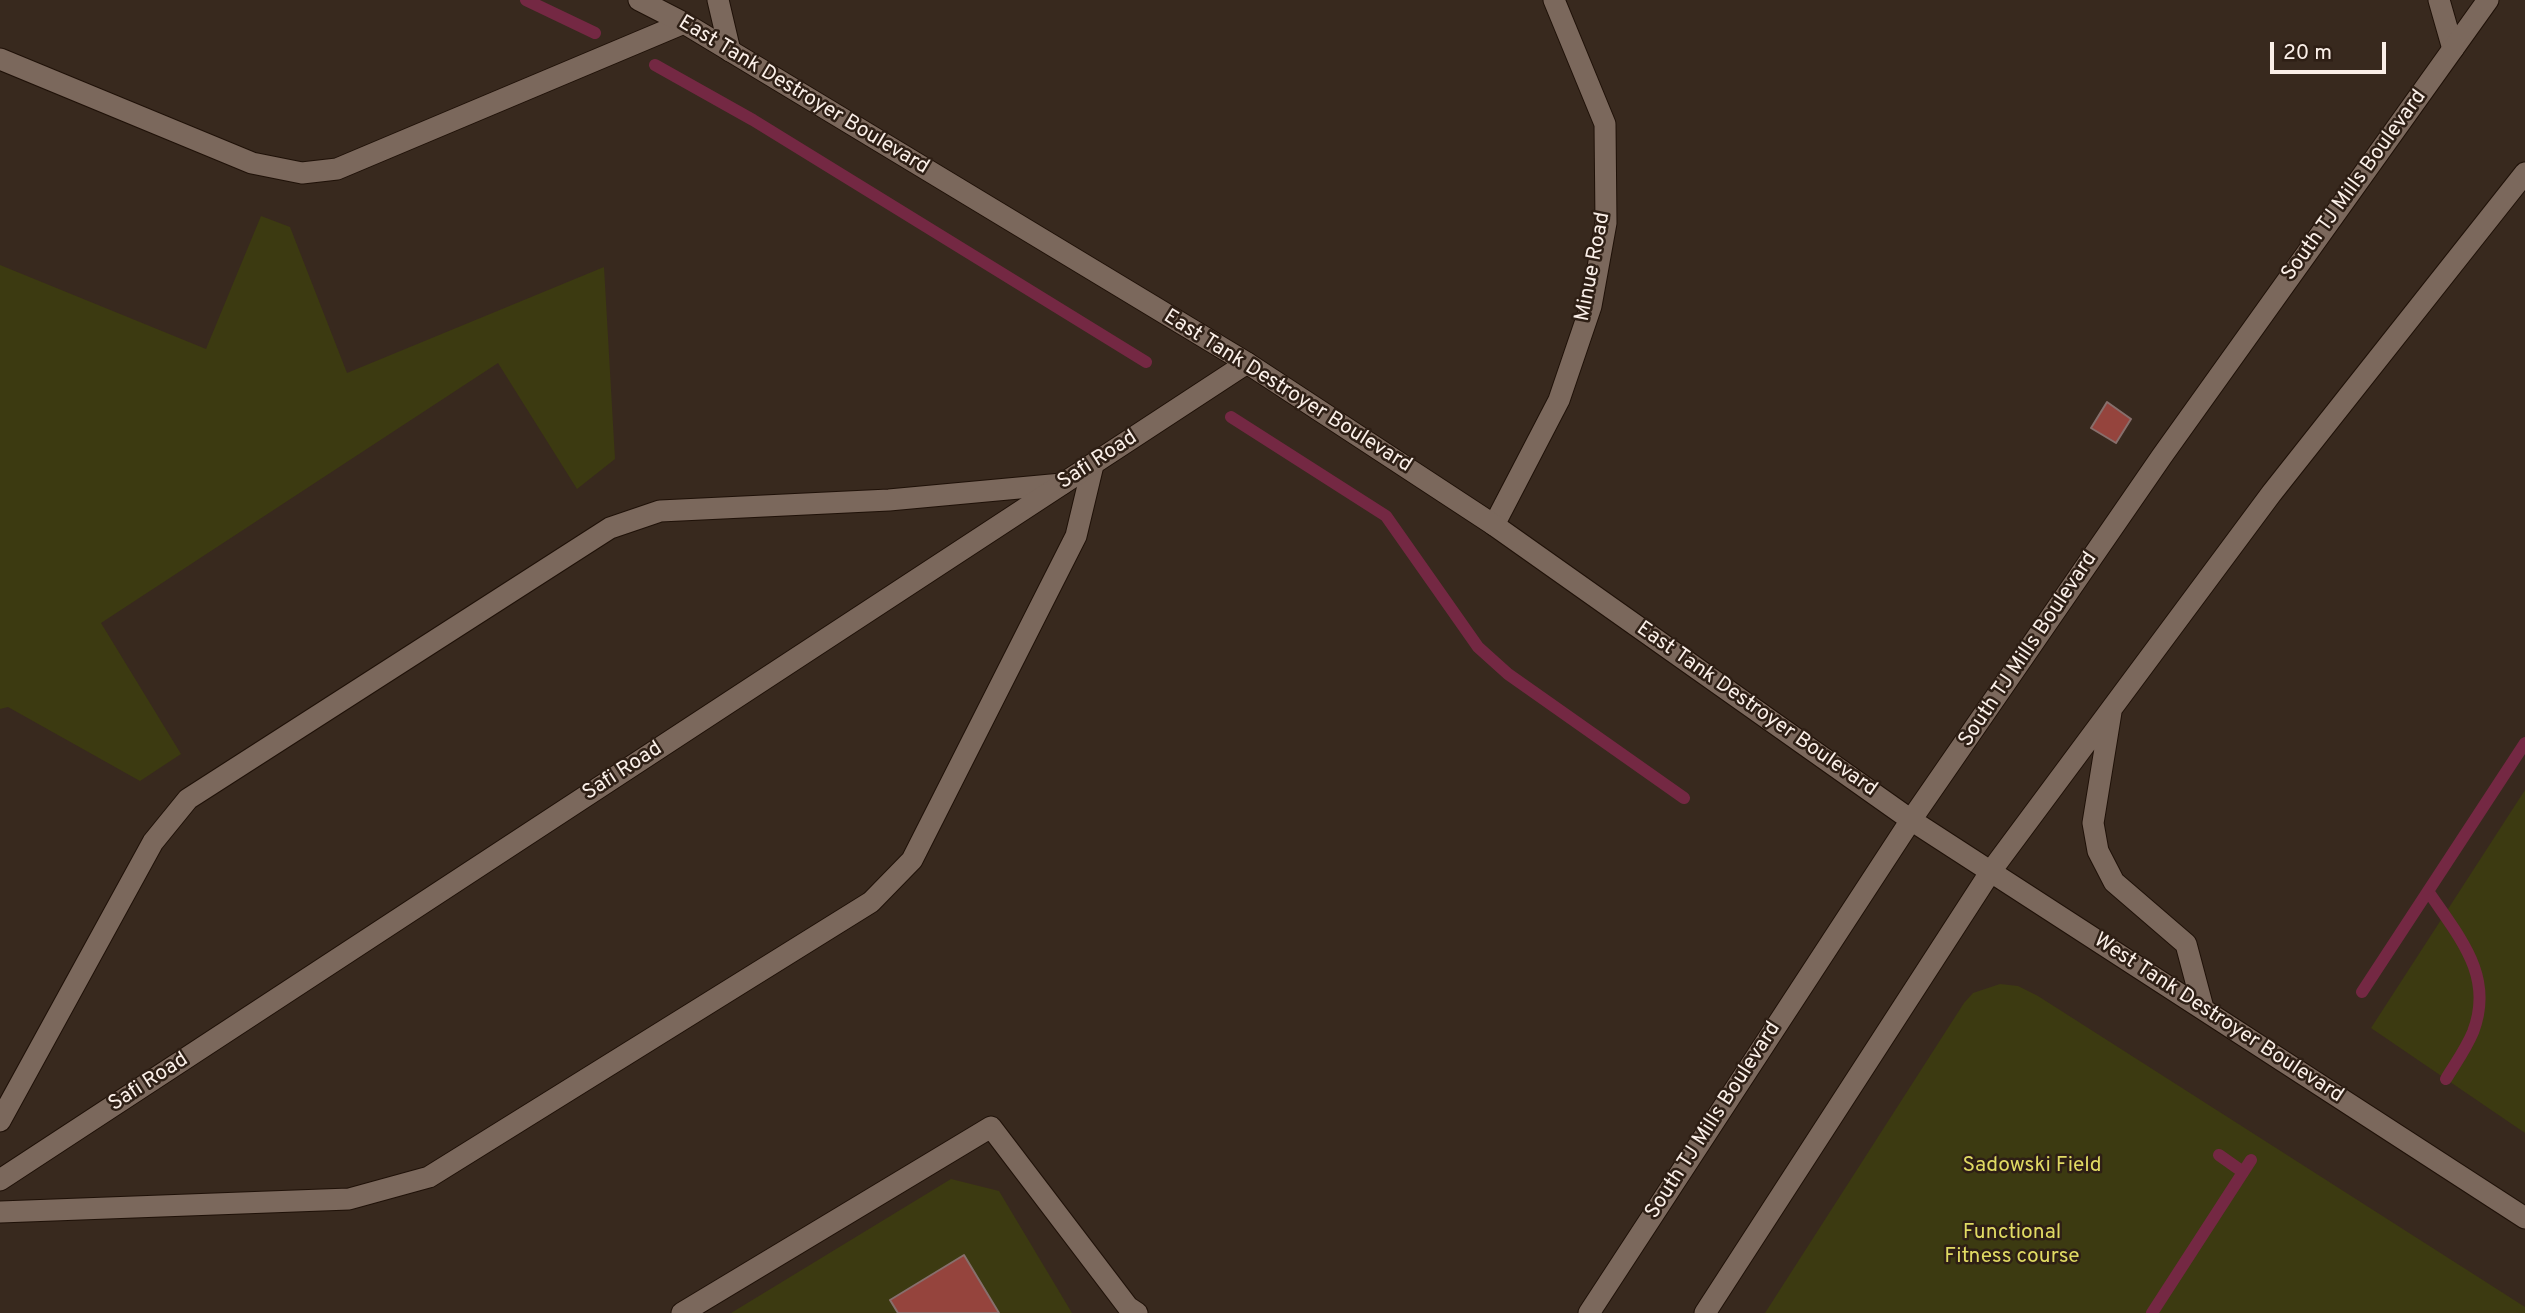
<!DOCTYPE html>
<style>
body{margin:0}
#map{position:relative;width:2525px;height:1313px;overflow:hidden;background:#38291e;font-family:Overpass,sans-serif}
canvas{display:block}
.scale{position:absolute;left:2270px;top:42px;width:116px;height:32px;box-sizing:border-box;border:4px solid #faefe8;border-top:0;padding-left:9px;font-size:21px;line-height:24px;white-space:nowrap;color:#faefe8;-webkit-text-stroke:5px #2e1f15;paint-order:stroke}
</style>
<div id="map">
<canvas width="2525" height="1313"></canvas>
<div class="scale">20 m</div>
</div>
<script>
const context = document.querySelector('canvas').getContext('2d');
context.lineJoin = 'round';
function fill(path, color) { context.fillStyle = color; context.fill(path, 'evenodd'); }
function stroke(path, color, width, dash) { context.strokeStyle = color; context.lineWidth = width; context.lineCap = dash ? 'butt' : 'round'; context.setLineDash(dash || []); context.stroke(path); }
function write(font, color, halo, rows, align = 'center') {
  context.font = font + ' Overpass,sans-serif'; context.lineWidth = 5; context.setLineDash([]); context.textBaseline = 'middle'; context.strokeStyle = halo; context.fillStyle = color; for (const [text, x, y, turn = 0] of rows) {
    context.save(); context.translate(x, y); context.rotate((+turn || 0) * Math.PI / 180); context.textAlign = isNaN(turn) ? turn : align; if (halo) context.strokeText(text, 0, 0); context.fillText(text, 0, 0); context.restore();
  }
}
const green = new Path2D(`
 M261,216L290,227L347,373L604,267L615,459L577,489L498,363L101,623L181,754L140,781L8,707L0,709V265L206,349Z
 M2525,790V1133L2371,1028Z
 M2000,984L2018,986L2038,996L2525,1307V1313H1765L1964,1003L1973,993Z
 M951,1179L999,1191L1072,1313H999L964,1255L890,1299L898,1313H731Z`);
const stream = new Path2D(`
 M526,0L595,33
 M655,65L753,120L1146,362
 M1231,417L1386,516L1478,647L1508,674L1684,798
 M2428,891C2458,936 2495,975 2473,1032C2466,1049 2455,1064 2446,1079
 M2362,992L2525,743
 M2219,1155L2243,1172
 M2152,1313L2251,1160`);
const building = new Path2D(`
 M2107,402L2131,419L2116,443L2091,428Z
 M964,1255L999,1313H898L890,1300Z`);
const lane = new Path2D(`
 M718,0L730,51
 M2439,0L2453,49
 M0,59L252,163L302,173L337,169L684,23
 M1494,525L1559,400L1591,306L1606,223L1605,124L1554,0
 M0,1121L153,842L188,799L610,528L660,511L889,500L1062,484
 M0,1212L349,1199L429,1177L871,902L912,860L1076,536L1093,465`);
const street = new Path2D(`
 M0,1180L1247,363
 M682,1313L991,1127L1128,1307L1137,1313`);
const secondary = new Path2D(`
 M639,0L684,23L1247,363L1494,525L1911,820L2525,1218
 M2111,712L2093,823L2098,851L2114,882L2186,944L2203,1008
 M1589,1313L1911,820L2162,456L2488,0
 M1705,1313L1991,871L2271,494L2525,173`);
const streetNames = [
 ["East Tank Destroyer Boulevard",803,96,31],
 ["South TJ Mills Boulevard",2355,186,-54],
 ["Minue Road",1594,267,-79],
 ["East Tank Destroyer Boulevard",1287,392,32],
 ["Safi Road",1098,461,-33],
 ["South TJ Mills Boulevard",2029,650,-56],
 ["East Tank Destroyer Boulevard",1756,710,35],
 ["Safi Road",623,772,-33],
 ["West Tank Destroyer Boulevard",2218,1019,33],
 ["Safi Road",149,1083,-33],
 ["South TJ Mills Boulevard",1714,1121,-57]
];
const parkNames = [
 ["Sadowski Field",2032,1167],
 ["Functional",2012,1234],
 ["Fitness course",2012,1258]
];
fill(green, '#3c3a11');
stroke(stream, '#742843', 12);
fill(building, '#95443d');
stroke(building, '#876f6c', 2);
stroke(lane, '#1f1108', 23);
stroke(street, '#1f1108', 23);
stroke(secondary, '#1f1108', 23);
stroke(lane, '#7b685c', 21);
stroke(street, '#7b685c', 21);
stroke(secondary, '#7b685c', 21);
write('21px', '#faefe8', '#2e1f15', streetNames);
write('21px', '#e0da63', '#2e1f15', parkNames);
</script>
